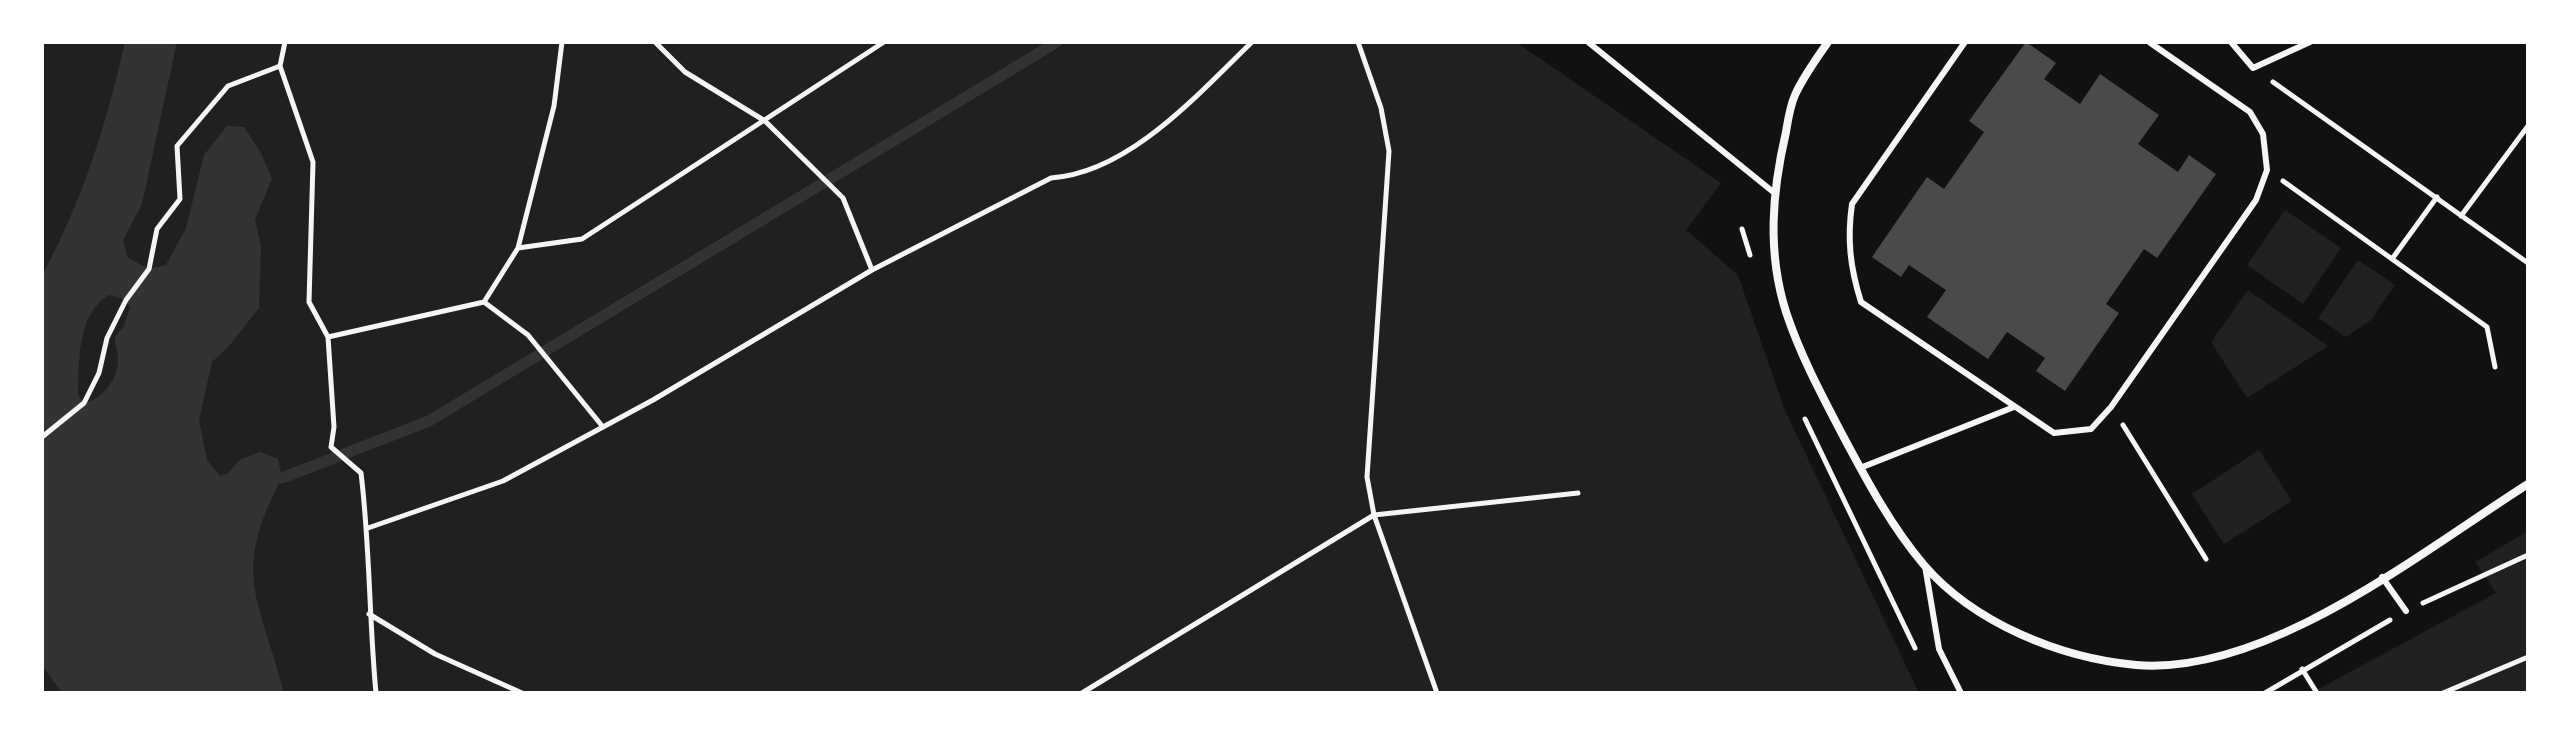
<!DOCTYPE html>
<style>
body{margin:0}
#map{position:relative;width:2570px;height:735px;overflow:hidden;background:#111;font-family:"Sofia Sans Condensed",sans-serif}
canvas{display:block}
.frame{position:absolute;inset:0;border:44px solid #fff;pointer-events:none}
</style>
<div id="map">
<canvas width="2570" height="735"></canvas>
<div class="frame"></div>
</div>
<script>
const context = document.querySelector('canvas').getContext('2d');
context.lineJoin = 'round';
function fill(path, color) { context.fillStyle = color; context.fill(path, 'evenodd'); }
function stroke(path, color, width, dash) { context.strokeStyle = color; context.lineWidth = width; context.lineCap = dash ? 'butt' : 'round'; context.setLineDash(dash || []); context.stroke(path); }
const green = new Path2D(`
 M42,42H1516L1721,183L1686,230L1738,275L1784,408L1919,693H42Z
 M2285,210L2341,248L2303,304L2247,265Z
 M2358,260L2395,285L2371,320L2346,337L2318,318Z
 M2248,290L2328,346L2247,398L2211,342Z
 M2259,450L2292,501L2224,544L2192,494Z
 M2528,531V693H2311L2496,593L2475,562Z`);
const water = new Path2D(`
 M125,42H177L142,204L123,240L128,258L149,269L166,265L186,228L204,155L227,126L244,127L261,153L272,179L255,219L261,246L259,308L229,346L212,362L199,420L207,460L220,476L228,473L241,459L260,452L278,459L282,478C230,575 260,598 284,693H62L42,665V276C83,199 106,126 125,42ZM109,295L126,300L130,308L124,326L115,337C115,345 117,350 118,357C119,379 103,399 84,403L78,394C79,360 77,314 109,295Z`);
const stream = new Path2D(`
 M282,478L429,421L1057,42`);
const building = new Path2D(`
 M2026,42L2056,63L2044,79L2080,104L2100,74L2159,115L2138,144L2178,172L2189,155L2216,174L2157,258L2144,249L2106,304L2119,313L2065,391L2036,371L2045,358L2007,332L1988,359L1927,317L1946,290L1909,265L1901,277L1872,257L1927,177L1944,189L1984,132L1969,121Z`);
const path = new Path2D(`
 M285,42L280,66L313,162L309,302L328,337L334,427L331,447L361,473C370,546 369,619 376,693
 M655,42L685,72L765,121L843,198L872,270
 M1358,42L1381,108L1389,151L1367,477L1374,515L1437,693
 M2273,82L2528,263
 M2283,181L2392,259L2437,197
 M2461,216L2528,126
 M1742,229L1750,255
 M518,248L582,239L884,42
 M2392,259L2487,327L2495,367
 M484,302L528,335L603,427
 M328,337L484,302L518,248L554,106L562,42
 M1805,419L1915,648
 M2123,425L2206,559
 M42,437L84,403L99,373L107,338L126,300L149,269L157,229L180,199L177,146L228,86L280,66
 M368,528L503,481L653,400L872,270L1051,178C1129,173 1198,94 1252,42
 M2423,603L2528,555
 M369,614L435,654L522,693
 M2302,669L2317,693
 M1082,693L1374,515L1578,493
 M2265,693L2390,620
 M2443,693L2528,657`);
const service = new Path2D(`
 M1588,42L1772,191
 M1965,42L1852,204C1847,239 1850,267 1861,302L2054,433L2091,429L2111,407L2256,200L2267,170L2263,134L2250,112L2149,42
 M2231,42L2253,68L2310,42
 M1860,468L2014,407
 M1925,566L1939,649L1961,693
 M2382,577L2406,611`);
const minor = new Path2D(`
 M1828,42C1816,59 1803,77 1795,95C1790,106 1788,120 1786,132C1772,192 1767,252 1786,312C1800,354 1820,392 1841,432C1865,477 1890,525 1924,565C1974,623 2060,658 2136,665C2267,676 2421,552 2528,484`);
fill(green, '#202020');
fill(water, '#333');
stroke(stream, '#333', 11);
fill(building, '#4a4a4a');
stroke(path, '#f5f5f5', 5);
stroke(service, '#f5f5f5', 6);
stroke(minor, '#f5f5f5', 8);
</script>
